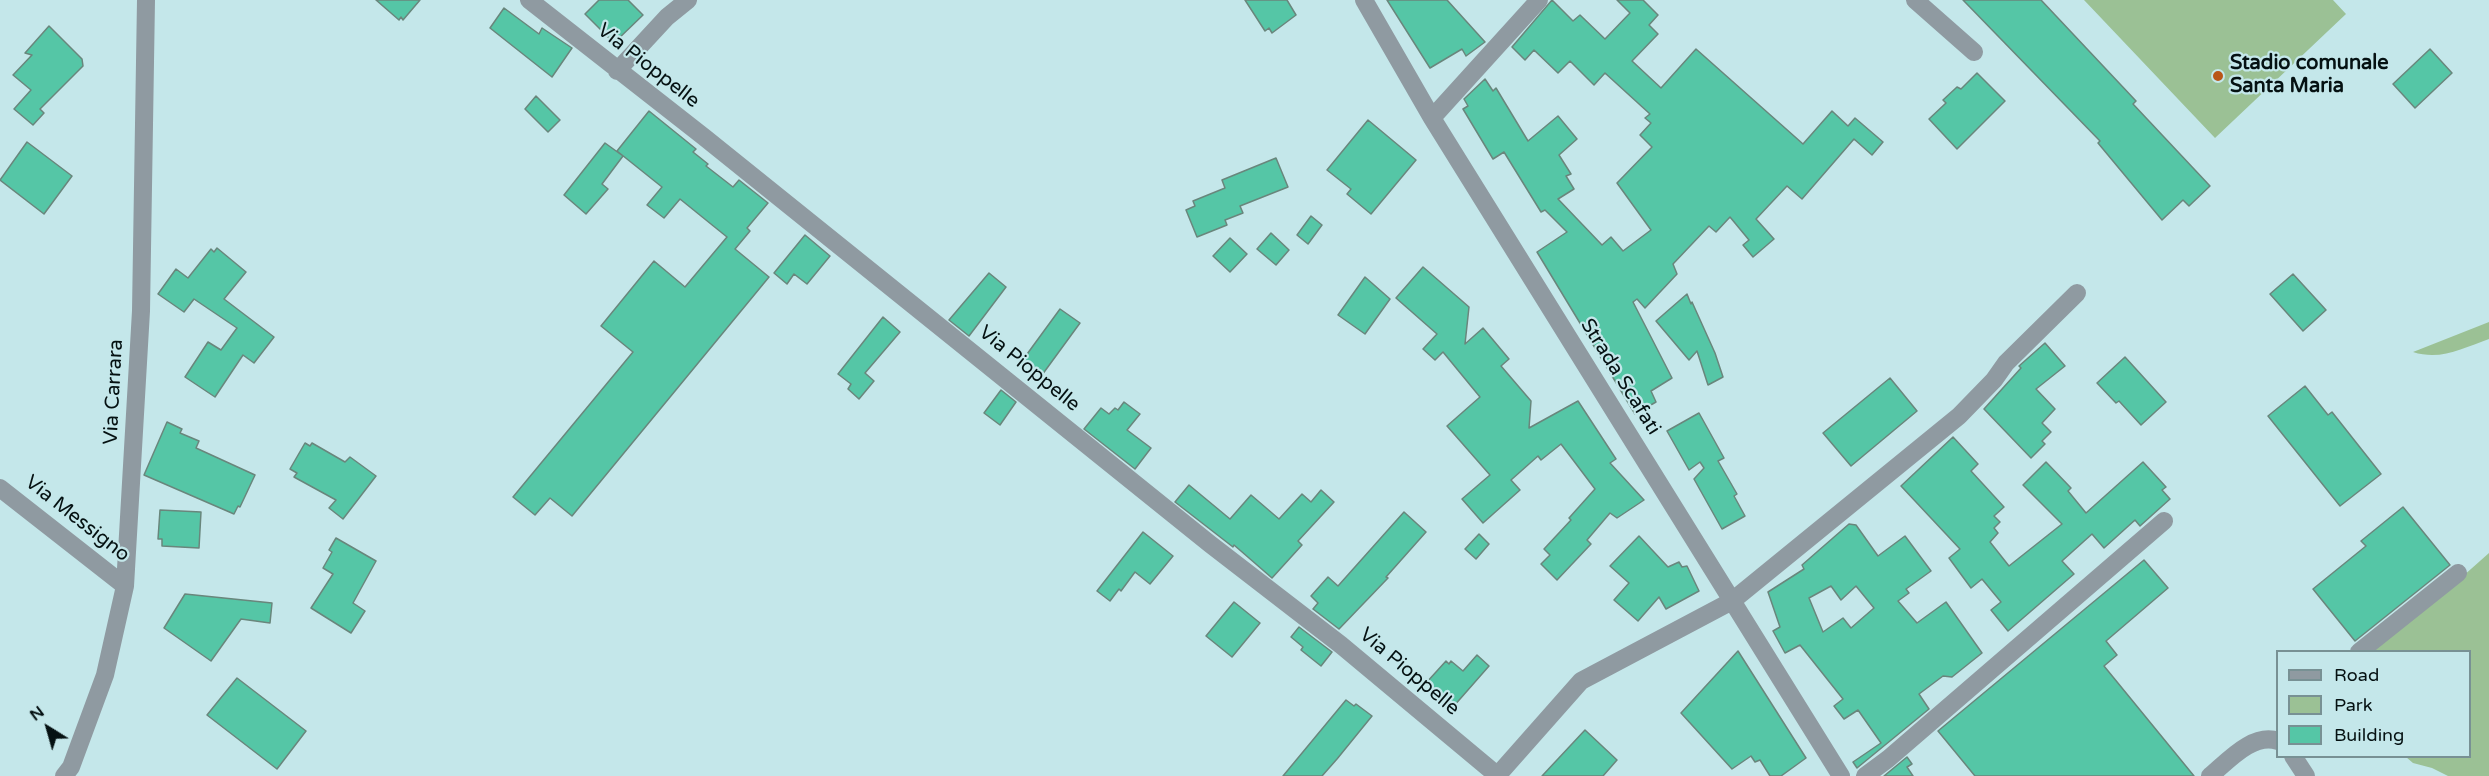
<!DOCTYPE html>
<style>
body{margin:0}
#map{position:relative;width:2489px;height:776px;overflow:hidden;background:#c4e7ea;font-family:"Varela Round",sans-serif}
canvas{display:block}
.legend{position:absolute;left:2276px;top:650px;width:195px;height:108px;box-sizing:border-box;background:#c4e7ea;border:2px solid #789194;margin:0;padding:8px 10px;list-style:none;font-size:18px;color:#051112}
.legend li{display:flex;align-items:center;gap:12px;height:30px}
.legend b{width:30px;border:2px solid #789194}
.north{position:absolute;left:18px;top:698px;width:60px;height:60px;-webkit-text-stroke:4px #c4e7ea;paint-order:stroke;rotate:323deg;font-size:16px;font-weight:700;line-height:24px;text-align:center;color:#051112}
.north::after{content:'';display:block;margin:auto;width:21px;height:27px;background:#051112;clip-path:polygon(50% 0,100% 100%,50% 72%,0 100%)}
</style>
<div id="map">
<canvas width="2489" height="776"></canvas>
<ul class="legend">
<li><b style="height:8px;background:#8f9aa1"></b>Road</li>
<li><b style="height:16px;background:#9bc195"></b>Park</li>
<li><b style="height:16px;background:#55c6a6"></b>Building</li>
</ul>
<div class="north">N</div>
</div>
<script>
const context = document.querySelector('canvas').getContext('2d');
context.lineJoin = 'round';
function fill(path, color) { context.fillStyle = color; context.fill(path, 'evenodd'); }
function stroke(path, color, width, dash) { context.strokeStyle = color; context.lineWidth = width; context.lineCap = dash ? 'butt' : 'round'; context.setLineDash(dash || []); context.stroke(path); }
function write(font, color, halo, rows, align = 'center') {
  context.font = font + ' "Varela Round",sans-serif'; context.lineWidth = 4.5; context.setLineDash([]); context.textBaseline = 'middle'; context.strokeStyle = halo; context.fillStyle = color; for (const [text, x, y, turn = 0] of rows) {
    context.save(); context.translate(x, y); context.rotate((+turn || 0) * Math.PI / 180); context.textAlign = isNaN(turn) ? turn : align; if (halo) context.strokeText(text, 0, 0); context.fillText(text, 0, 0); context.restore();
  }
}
const green = new Path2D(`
 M2084,0H2333L2346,14L2215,138Z
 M2489,322V339C2463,348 2441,361 2413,352Z
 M2489,553V776H2448L2432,768L2413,763L2406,757L2470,756V652H2367L2427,608Z`);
const building = new Path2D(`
 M376,0H420L403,20L401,17L399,20Z
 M599,0H628L643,15L614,43L585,14Z
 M1245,0H1287L1296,15L1272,33L1269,28L1265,31Z
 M1387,0H1447L1485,42L1466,56L1462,49L1430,68Z
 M1552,0L1573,21L1580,15L1605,39L1630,13L1617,0H1643L1658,15L1649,25L1658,34L1632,61L1661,88L1696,49L1803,144L1832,111L1848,126L1855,118L1883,142L1872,155L1854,139L1802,199L1787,186L1756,219L1774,239L1753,257L1743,245L1749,240L1730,217L1716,232L1709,226L1673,264L1677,274L1645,308L1637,299L1633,302L1672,378L1651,391L1656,402L1635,414L1537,252L1567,232L1545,210L1541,212L1504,152L1493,159L1463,109L1468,106L1464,99L1485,79L1493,91L1496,88L1528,141L1558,116L1577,139L1559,155L1571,174L1566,176L1574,189L1558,199L1602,245L1611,237L1623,251L1651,230L1617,183L1652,147L1640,135L1651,123L1645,118L1650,114L1605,73L1594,85L1570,61L1558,73L1534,50L1525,60L1512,47Z
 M1963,0H2041L2136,101L2133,104L2210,186L2189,206L2183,200L2162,220L2098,143L2100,141Z
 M504,8L539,34L542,28L572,48L552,77L490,28Z
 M49,26L82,59L83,66L40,109L44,113L33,125L14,109L31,90L13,75L32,55L25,53Z
 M2430,49L2452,73L2415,108L2393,84Z
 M1977,73L2005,101L1957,149L1929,119L1946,103L1943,100L1957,87L1961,89Z
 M536,96L560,120L548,132L525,109Z
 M649,111L696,149L693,152L708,164L706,166L733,187L739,180L768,203L747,228L750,231L735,249L769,277L572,516L550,498L535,515L513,497L633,352L601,326L654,261L685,287L727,237L680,199L664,218L647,205L662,187L617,151Z
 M1368,120L1416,160L1371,214L1347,194L1351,189L1327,170Z
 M27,142L72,176L44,214L0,180Z
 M605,143L623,156L602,184L608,189L586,214L564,195Z
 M1276,158L1288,187L1240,206L1243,213L1225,220L1227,225L1197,237L1186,210L1195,206L1193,201L1225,188L1222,180Z
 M1311,216L1322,225L1308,244L1297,235Z
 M1271,233L1289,250L1276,265L1257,249Z
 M805,235L830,256L807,284L794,274L787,284L774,273Z
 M1230,238L1247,254L1230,272L1213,256Z
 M217,248L246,272L224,299L274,337L254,363L243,355L215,397L185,377L208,342L221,350L237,328L194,299L184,312L158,294L176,269L188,278L211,249L214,252Z
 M1423,267L1469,307L1465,344L1483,328L1509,359L1501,366L1531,401L1529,428L1578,401L1616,459L1610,463L1644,500L1617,518L1610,513L1587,540L1591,544L1557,580L1541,564L1550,555L1544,549L1571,520L1569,518L1595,489L1561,444L1541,460L1538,456L1511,480L1520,490L1483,523L1462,499L1490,475L1447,426L1480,397L1443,352L1435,360L1423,349L1437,334L1396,298Z
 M989,273L1006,287L969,336L949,320Z
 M2293,274L2326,310L2303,331L2270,294Z
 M1365,277L1390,299L1365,334L1338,315Z
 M1687,294L1691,304L1692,302L1715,353L1723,377L1708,385L1697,351L1689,360L1656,321Z
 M1060,309L1080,323L1042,375L1022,361Z
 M883,317L900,332L865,373L874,381L859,399L848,389L851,384L838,374Z
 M2045,343L2065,366L2036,389L2055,409L2042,423L2051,432L2042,441L2045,444L2031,458L1984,409L2021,368L2019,366Z
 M2125,357L2166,402L2141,425L2119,401L2116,403L2097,383Z
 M1890,378L1917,411L1851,466L1823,433Z
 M2305,386L2328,415L2332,412L2381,474L2340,506L2268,416Z
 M1001,390L1016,402L1000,425L984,413Z
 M1124,402L1140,414L1127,430L1151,448L1135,469L1084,429L1101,408L1109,414L1115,408L1118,410Z
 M1699,413L1724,458L1718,461L1737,494L1734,496L1745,516L1722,529L1694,479L1704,468L1700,462L1689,470L1667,431Z
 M167,422L182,429L180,433L199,441L196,448L255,475L240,507L238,506L234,514L144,475Z
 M1953,437L1978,464L1971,471L2004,507L1994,516L2000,522L1994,528L1998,533L1990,542L2009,566L2062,524L2023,485L2046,462L2071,488L2068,491L2086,513L2143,462L2166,487L2162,490L2170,499L2140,526L2135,520L2104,548L2092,534L2062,561L2074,574L2008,631L1991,610L2001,602L1982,579L1971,588L1949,558L1960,549L1901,486Z
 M305,443L310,446L312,443L345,462L350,457L376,476L343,519L329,508L336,500L294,477L297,473L290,469Z
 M1189,485L1230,519L1251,495L1279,519L1302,494L1311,502L1321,490L1334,502L1298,541L1302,545L1272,578L1234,545L1233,547L1175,502Z
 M2403,507L2450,565L2355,641L2313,589L2366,546L2361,541Z
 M160,510L201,512L199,548L162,546V539H158Z
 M1404,512L1426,532L1386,577L1388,578L1339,629L1313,609L1318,603L1311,596L1328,577L1338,586Z
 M1849,524L1856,525L1878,556L1905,536L1931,571L1906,589L1909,593L1898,601L1917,623L1946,602L1982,653L1952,677L1943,676L1919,694L1929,709L1857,768L1853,762L1881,743L1858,710L1844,719L1834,706L1843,699L1800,645L1785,653L1773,631L1780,627L1768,592L1804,569L1802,565ZM1831,586L1841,600L1856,586L1874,608L1851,628L1843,618L1823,632L1809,598Z
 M1143,532L1173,556L1150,584L1135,572L1121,591L1119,589L1110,601L1097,591Z
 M1479,534L1489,544L1476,559L1465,549Z
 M1639,536L1668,567L1679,562L1682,567L1687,566L1699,591L1666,609L1659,597L1638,621L1614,600L1629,583L1610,566Z
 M336,538L376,561L353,603L365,611L351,633L311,608L333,574L323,568L332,552L329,550Z
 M2144,560L2168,588L2106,641L2117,655L2104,666L2194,776H1975L1938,731Z
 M185,594L272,603L270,623L241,619L211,661L164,628Z
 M1234,602L1260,623L1232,657L1206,636Z
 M1299,627L1332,652L1321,666L1301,650L1303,647L1291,637Z
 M1738,651L1806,758L1781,776H1770L1760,760L1755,762L1751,756L1732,769L1681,713Z
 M1477,655L1489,666L1453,707L1426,683L1446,661L1449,664L1451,661L1463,671Z
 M237,678L306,731L277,769L207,715Z
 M1346,700L1354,706L1356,704L1372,716L1337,759L1322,776H1283Z
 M1585,730L1617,760L1603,776H1542Z
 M1907,757L1912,764L1907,767L1913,776H1884Z`);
const minor = new Path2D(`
 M529,0L704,137L1210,544L1341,645L1498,776
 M1364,0L1432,118L1841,776
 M1915,0L1974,52
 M617,71L667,17L688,0
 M1432,118L1539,0
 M0,488L125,586
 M2359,652L2458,573
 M2293,756L2306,776
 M64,776L71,767L105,675L125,586L141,311L146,0
 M1497,776L1581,681L1732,601L1959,416L1994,380L2006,363L2077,293
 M1865,776L1888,759L2164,521
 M2210,776C2227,762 2253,732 2278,741`);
const markers = [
 [2218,76,6,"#b95718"]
];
const poiNames = [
 ["Stadio comunale",2230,64],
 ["Santa Maria",2230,87]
];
const streetNames = [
 ["Via Pioppelle",648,66,38],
 ["Via Pioppelle",1029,369,39],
 ["Strada Scafati",1620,377,58],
 ["Via Carrara",114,392,-87],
 ["Via Messigno",77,519,38],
 ["Via Pioppelle",1409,672,40]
];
fill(green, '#9bc195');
fill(building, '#55c6a6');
stroke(building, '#69867c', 1.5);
stroke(minor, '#8f9aa1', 18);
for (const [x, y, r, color] of markers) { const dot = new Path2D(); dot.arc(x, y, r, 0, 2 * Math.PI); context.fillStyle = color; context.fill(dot); stroke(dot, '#c4e7ea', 2); }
write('bold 20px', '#051112', '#c4e7ea', poiNames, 'left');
write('20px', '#051112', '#c4e7ea', streetNames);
</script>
